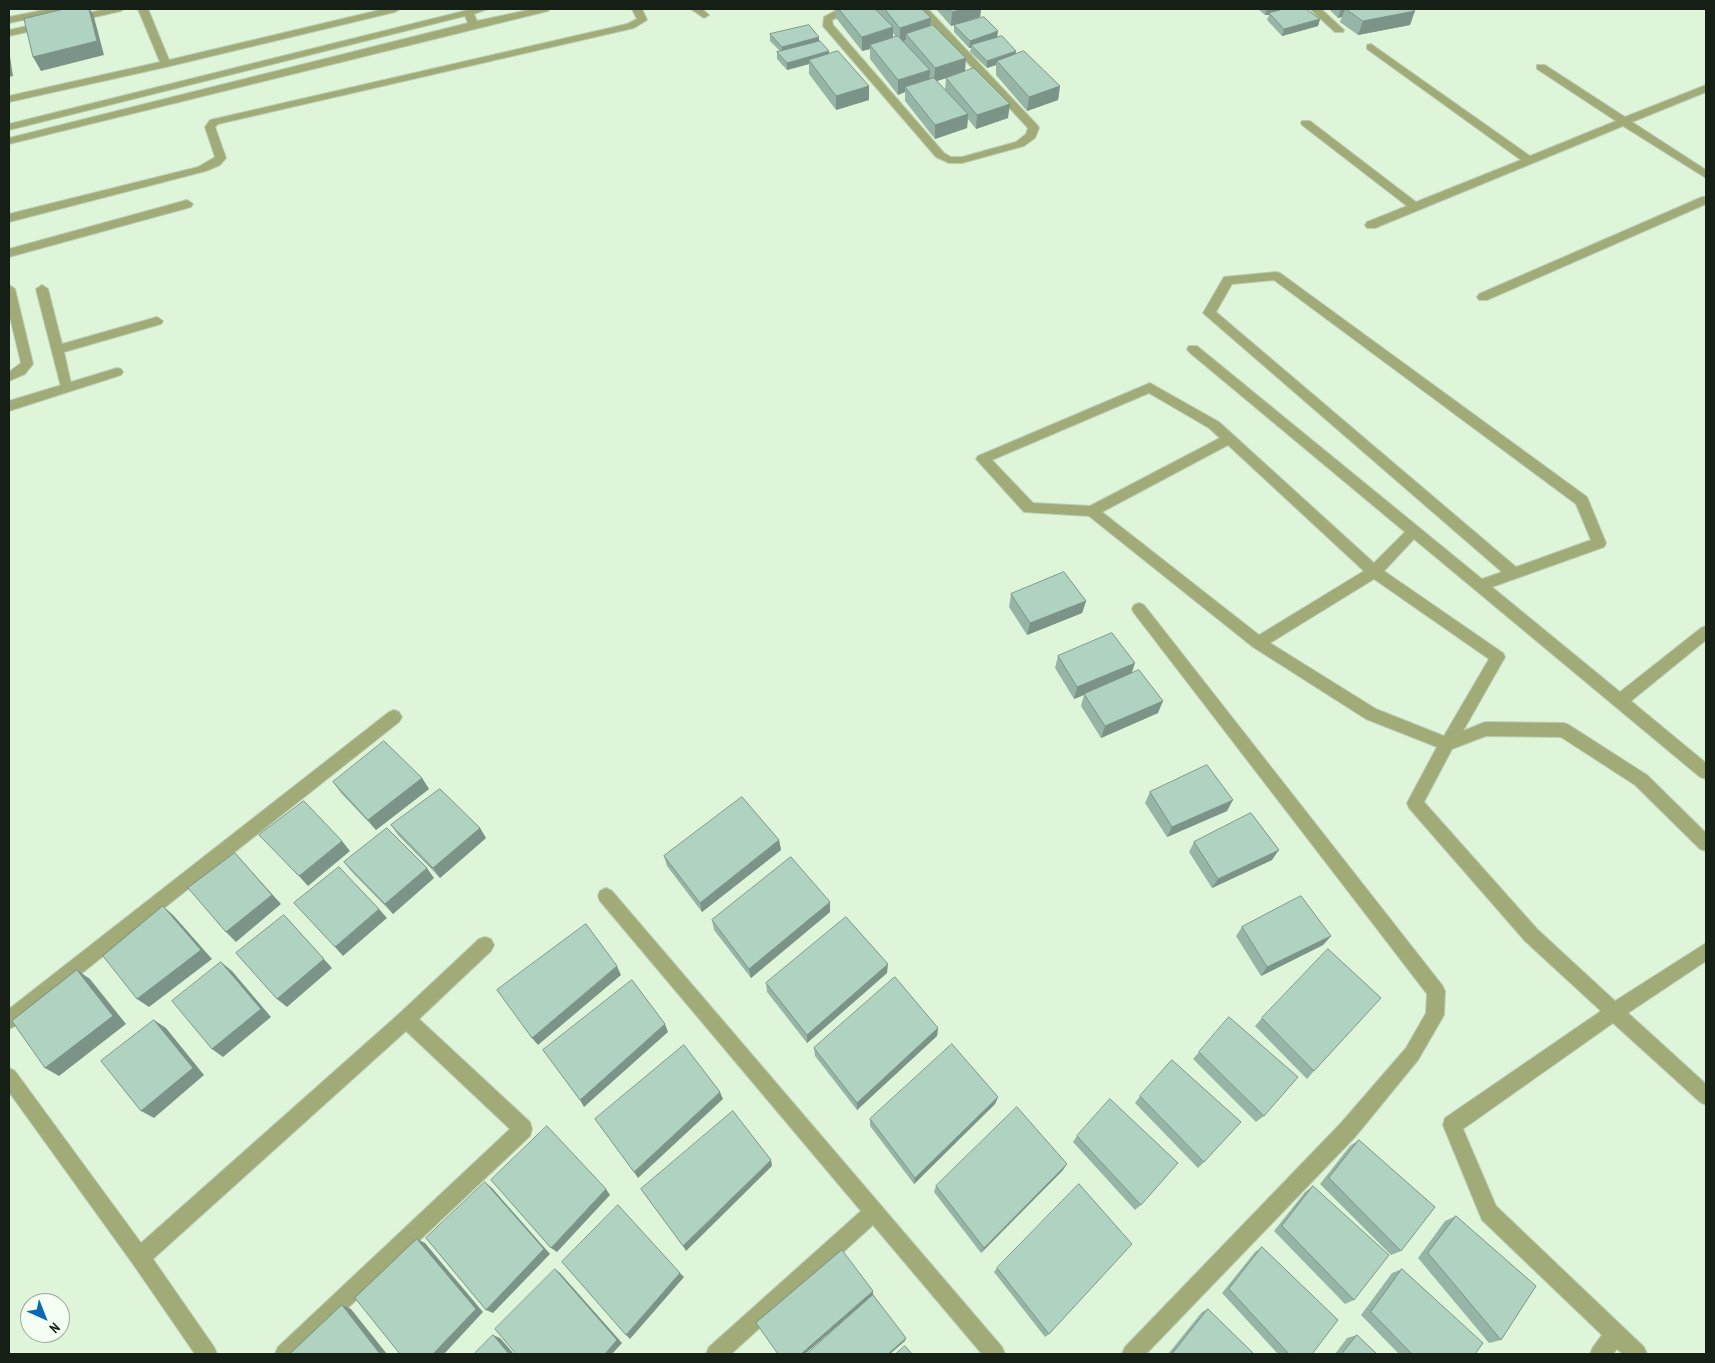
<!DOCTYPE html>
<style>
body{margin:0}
#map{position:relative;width:1715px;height:1363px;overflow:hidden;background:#def5d9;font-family:"PT Sans Narrow",sans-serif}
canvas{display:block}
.frame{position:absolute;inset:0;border:10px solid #161f15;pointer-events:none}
.north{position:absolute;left:20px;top:1293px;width:50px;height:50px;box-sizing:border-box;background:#f4fef2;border:1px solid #9ba59a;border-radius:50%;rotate:136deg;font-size:14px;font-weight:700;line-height:20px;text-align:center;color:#161f15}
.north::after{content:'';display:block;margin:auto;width:18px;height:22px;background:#0869b5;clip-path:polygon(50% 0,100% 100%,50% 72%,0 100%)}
</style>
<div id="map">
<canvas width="1715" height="1363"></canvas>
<div class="frame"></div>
<div class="north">N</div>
</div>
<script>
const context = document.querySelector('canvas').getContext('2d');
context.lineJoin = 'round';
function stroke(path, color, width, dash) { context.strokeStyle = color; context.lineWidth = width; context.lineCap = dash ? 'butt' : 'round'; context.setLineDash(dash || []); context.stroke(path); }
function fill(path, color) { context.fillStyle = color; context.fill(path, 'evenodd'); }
const lane = new Path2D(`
 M42,285L48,289L62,344L157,317L163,321L161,324L64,352L72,388L70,391H62L36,289Z`);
const street = new Path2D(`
 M49,9H67L62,12L9,23V17Z
 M106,9H123L121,11L73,22L68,19L70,17Z
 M138,9H148L169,60L384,9H400L395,12L166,67L9,102V96L160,62Z
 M472,9H488L474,14L477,21L533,9H550L548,11L9,144V138L468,23L465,16L9,130V124Z
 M632,9H642L647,20L634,28L218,124L215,127L226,158L220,165L206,171L9,222V214L198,167L215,157L205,127L210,120L627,24L637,19Z
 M691,9H702L709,15L704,18Z
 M839,9H855L832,20L833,25L944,153L951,157H962L1016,142L1026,134L1028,128L918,9H928L1038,126L1039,128L1035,138L1024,146L962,163H949L936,157L823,26L824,17Z
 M1310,9H1321L1344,30L1343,32H1335Z
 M45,22L50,25L49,27L9,36V30Z
 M1371,44L1530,156L1616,121L1537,69V65H1545L1625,117L1706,85V92L1632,122L1706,170V178L1623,126L1375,228H1367L1365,225L1367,222L1407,206L1302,125L1301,123L1302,121H1310L1416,202L1521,160L1367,49V45Z
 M1702,197H1706V204L1487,300H1479L1477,297L1479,294Z
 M187,200L193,204L191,207L9,257V249Z
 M1276,272L1280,273L1587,497L1606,543L1604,547L1492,587L1620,692L1701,628L1706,626V640L1631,701L1706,763V779L1700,777L1414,539L1384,571L1503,653L1505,657L1463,731L1485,722L1564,723L1569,725L1647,775L1706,833V851L1700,849L1635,785L1561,737L1486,736L1452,749L1424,802L1537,929L1615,1001L1706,943V961L1628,1013L1706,1084V1105L1700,1102L1613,1023L1463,1129L1496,1206L1644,1347L1647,1354H1623L1617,1349L1613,1354H1590L1593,1347L1602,1335L1482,1220L1443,1125L1445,1118L1601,1011L1525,941L1409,808L1407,803L1437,747L1366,719L1253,647L1089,516L1024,512L976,459L978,456L1150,383L1219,422L1374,563L1405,532L1189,352L1187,349L1189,346H1197L1482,579L1502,572L1203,313L1224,277ZM1274,280L1576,504L1591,540L1516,567L1216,312L1232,284ZM1149,393L1209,428L1220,438L1090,506L1033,503L992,460ZM1228,445L1364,571L1259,635L1102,512ZM1374,579L1489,659L1444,736L1376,709L1270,643Z
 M9,285L15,289L33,364L25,374L9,381V372L21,363L9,313Z
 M117,368L121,369L123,372L121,375L9,411V401Z
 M1139,603L1144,605L1442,985L1445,991L1444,1015L1418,1060L1355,1137L1146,1354H1122L1125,1347L1341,1123L1406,1048L1426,1013L1427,994L1134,613L1132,609L1134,605Z
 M394,710L399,712L402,717L399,722L15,1026L9,1029V1009L389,712Z
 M606,888L612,891L1002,1347L1005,1354H982L873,1225L731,1354H706L709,1347L861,1211L600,901L598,896L600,891Z
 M485,937L491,939L494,945L491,951L419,1019L530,1122L532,1129L530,1136L299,1354H275L278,1347L510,1129L406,1031L153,1259L214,1347L217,1354H195L133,1264L9,1092V1068L15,1071L141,1243L400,1013L479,939Z`);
const wall = new Path2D(`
 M835,9H922L931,18V26L965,71L1008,118L976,129L968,119L967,128L935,139L905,101V92L898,95L870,59V49L862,51L836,18ZM893,33L896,37L893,38ZM946,78L945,90L937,81Z
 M936,9H981L980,17L951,26Z
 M1258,9H1306L1320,19L1318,26L1282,36L1267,20L1269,15H1265Z
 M1329,9H1412L1410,25L1358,35L1340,22L1342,17L1338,18Z
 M954,25L998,37L1015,54L1060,86L1058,100L1027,111L996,75V65L987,68L970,52L971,48H969L954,32Z
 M770,34L819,41L829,54L869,86V100L836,110L809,74V64L787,70L777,59V52L780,51L770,41Z
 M1011,594L1086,601L1082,613L1027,635L1009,607Z
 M1058,656L1131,673L1158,713L1101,738L1081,706L1084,695L1074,699L1055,668Z
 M422,778L429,789L376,830L341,793L333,782Z
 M1150,792L1227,811L1167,837L1145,803Z
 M391,825L480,828L486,838L440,878L398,835Z
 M779,840L781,850L702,912L667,866L664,856Z
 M1194,842L1272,860L1212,888L1189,852Z
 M344,862L434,878L393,914L352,872Z
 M830,912L751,978L714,930L712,920Z
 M1242,927L1331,936L1323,945L1261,976L1236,936Z
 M887,973L807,1043L767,992L766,983Z
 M1262,1018L1314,1071L1307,1079L1255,1026Z
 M938,1028L937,1036L857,1110L815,1056L814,1048Z
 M1199,1052L1264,1116L1256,1122L1193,1059Z
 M1140,1096L1204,1162L1198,1168L1135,1103Z
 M998,1097L995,1104L914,1184L870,1126V1119Z
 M1077,1136L1141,1205L1135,1210L1073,1142Z
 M1359,1140L1401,1251L1391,1255L1320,1184L1350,1146Z
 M1063,1170L981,1253L934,1192L936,1186Z
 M1313,1186L1354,1300L1345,1304L1274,1231L1305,1192Z
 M1456,1216L1501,1340L1489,1343L1418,1258L1445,1221Z
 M1262,1247L1312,1354H1278L1222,1293L1255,1252Z
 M997,1268L1049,1334L1045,1337L994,1272Z
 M1402,1269L1475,1354H1399L1361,1315L1392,1273Z
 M1208,1309L1254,1354H1168L1202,1312Z
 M1357,1335L1377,1354H1335L1347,1338Z`);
const shadedWall = new Path2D(`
 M89,9H90L94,17L104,55L41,71L33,57Z
 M962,9H981L980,17L951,26L952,12Z
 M1267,9H1293L1269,13V15H1265Z
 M1341,9H1345L1342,17L1338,18Z
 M1415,11L1410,25L1358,35L1363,21Z
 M931,18L930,32L906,34V40L900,42V28Z
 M1320,19L1318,26L1282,36L1284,29Z
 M893,27V42L870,45V49L862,51V37Z
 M998,31L997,38L971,45V48H969L970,41Z
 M819,37V44L782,54V47Z
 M9,50L13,76L9,77Z
 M829,51V58L809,60V64L787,70V63Z
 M1016,51L1015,58L997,61L996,65L987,68V61Z
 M966,58L965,72L934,82L935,68Z
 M930,70L929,84L905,87V92L898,95V80Z
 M869,86V100L836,110V96Z
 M1060,86L1058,100L1027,111L1029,97Z
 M1010,104L1008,118L976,129L977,115Z
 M968,114L967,128L935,139V125Z
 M1086,601L1082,613L1027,635L1030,623Z
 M1135,663L1131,675L1074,699L1077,687Z
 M1163,701L1158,713L1101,738L1105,726Z
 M422,778L429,789L376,830L368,820Z
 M1233,800L1227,811L1167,837L1172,827Z
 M480,828L486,838L440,878L433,868Z
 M779,840L781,850L702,912L700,903Z
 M342,841L350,851L308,886L299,876Z
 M1279,850L1272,860L1212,888L1218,879Z
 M235,853L281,904L236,942L226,932Z
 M427,868L434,878L393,914L385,904Z
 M830,902V912L751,978L749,969Z
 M163,906L174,916L212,959L149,1007L137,999Z
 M379,909L387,918L343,956L335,947Z
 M284,915L332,968L287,1007L277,999Z
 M1331,936L1323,945L1261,976L1267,967Z
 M221,962L232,971L271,1017L223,1057L212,1049Z
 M888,964L887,973L807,1043V1035Z
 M617,966L621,975L538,1045L532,1038Z
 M77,970L90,979L126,1024L59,1076L45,1068Z
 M154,1020L166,1028L204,1075L154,1118L141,1111Z
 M665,1024L668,1032L584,1107L580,1100Z
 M938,1028L937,1036L857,1110V1103Z
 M720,1092L723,1099L638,1178L634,1172Z
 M998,1097L995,1104L914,1184L915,1178Z
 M771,1160L772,1166L686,1251L683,1246Z
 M1067,1164L1063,1170L981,1253L984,1248Z
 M485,1182L492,1188L550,1254L493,1313L486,1310Z
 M606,1189L610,1195L557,1252L551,1248Z
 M417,1239L425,1243L483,1312L444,1354H433Z
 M555,1269L560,1273L622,1343L612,1354H605Z
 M680,1273L684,1277L630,1339L626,1335Z
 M873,1291V1295L805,1354H801Z
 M342,1305L351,1309L387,1354H380Z
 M493,1335L500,1338L514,1354H509Z
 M906,1338L905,1341L890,1354H888Z`);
const building = new Path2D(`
 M64,9H89L97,41L33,57L24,19Z
 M839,9H875L893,27L862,37Z
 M885,9H922L931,18L900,28Z
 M949,9H962L952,12Z
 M1284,9H1306L1320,19L1284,29L1269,13Z
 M1346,9H1412L1415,11L1363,21Z
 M984,17L998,31L970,41L954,25Z
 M809,25L819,37L782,47L770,34Z
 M933,25L966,58L935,68L906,34Z
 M898,36L930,70L898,80L870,45Z
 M1002,36L1016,51L987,61L971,45Z
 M820,41L829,51L787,63L777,52Z
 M838,51L869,86L836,96L809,60Z
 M1024,51L1060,86L1029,97L997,61Z
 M974,68L1010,104L977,115L946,78Z
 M934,78L968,114L935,125L905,87Z
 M1064,572L1086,601L1030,623L1011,594Z
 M1112,633L1135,663L1077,687L1058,656Z
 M1139,670L1163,701L1105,726L1084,694Z
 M384,741L422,778L368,820L333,782Z
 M1207,765L1233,800L1172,827L1150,792Z
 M440,789L480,828L433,868L391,825Z
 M742,797L779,840L700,903L664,856Z
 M304,801L342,841L299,876L259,835Z
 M1251,813L1279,850L1218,879L1194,842Z
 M387,828L427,868L385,904L344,862Z
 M235,853L272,895L226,932L188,888Z
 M791,857L830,902L749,969L712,920Z
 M339,867L379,909L335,947L294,903Z
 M1301,896L1331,936L1267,967L1242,927Z
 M163,906L201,950L137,999L103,956Z
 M284,915L324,959L277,999L236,953Z
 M846,917L888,964L807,1035L766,983Z
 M586,924L617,966L532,1038L497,990Z
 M1328,949L1381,998L1314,1071L1262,1018Z
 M221,962L261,1009L212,1049L172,1001Z
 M77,970L113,1016L45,1068L12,1021Z
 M895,977L938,1028L857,1103L814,1048Z
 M632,980L665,1024L580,1100L543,1050Z
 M1229,1017L1298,1077L1264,1116L1199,1052Z
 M154,1020L193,1068L141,1111L101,1061Z
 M952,1044L998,1097L915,1178L870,1119Z
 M684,1045L720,1092L634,1172L595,1119Z
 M1172,1060L1241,1122L1204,1162L1140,1096Z
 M1110,1099L1178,1163L1141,1205L1077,1136Z
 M1017,1107L1067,1164L984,1248L936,1186Z
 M733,1111L771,1160L683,1246L641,1189Z
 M547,1126L606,1189L551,1248L491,1180Z
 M1359,1140L1435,1207L1401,1251L1329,1178Z
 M485,1182L544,1249L486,1310L426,1238Z
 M1079,1184L1132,1244L1049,1334L997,1268Z
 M1313,1186L1389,1255L1354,1300L1282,1226Z
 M618,1205L680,1273L626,1335L562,1262Z
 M1456,1216L1536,1286L1501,1340L1428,1253Z
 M417,1239L476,1309L433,1354H400L355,1298Z
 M1262,1247L1338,1320L1312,1354H1289L1229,1289Z
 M842,1250L873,1291L801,1354H778L756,1323Z
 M555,1269L617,1340L605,1354H516L495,1329Z
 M1402,1269L1483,1343L1475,1354H1412L1371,1312Z
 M873,1295L906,1338L888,1354H807Z
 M342,1305L380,1354H290Z
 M1208,1309L1254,1354H1175L1173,1353Z
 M493,1335L509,1354H474Z
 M1357,1335L1377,1354H1342Z
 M905,1346L912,1354H896Z`);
stroke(lane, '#baceb6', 2);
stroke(street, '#baceb6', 2);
fill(lane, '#a0ab78');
fill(street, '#a0ab78');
fill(wall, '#97b5a6');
fill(shadedWall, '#7b9487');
fill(building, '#b0d3c1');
stroke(building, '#7b9487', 1);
</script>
